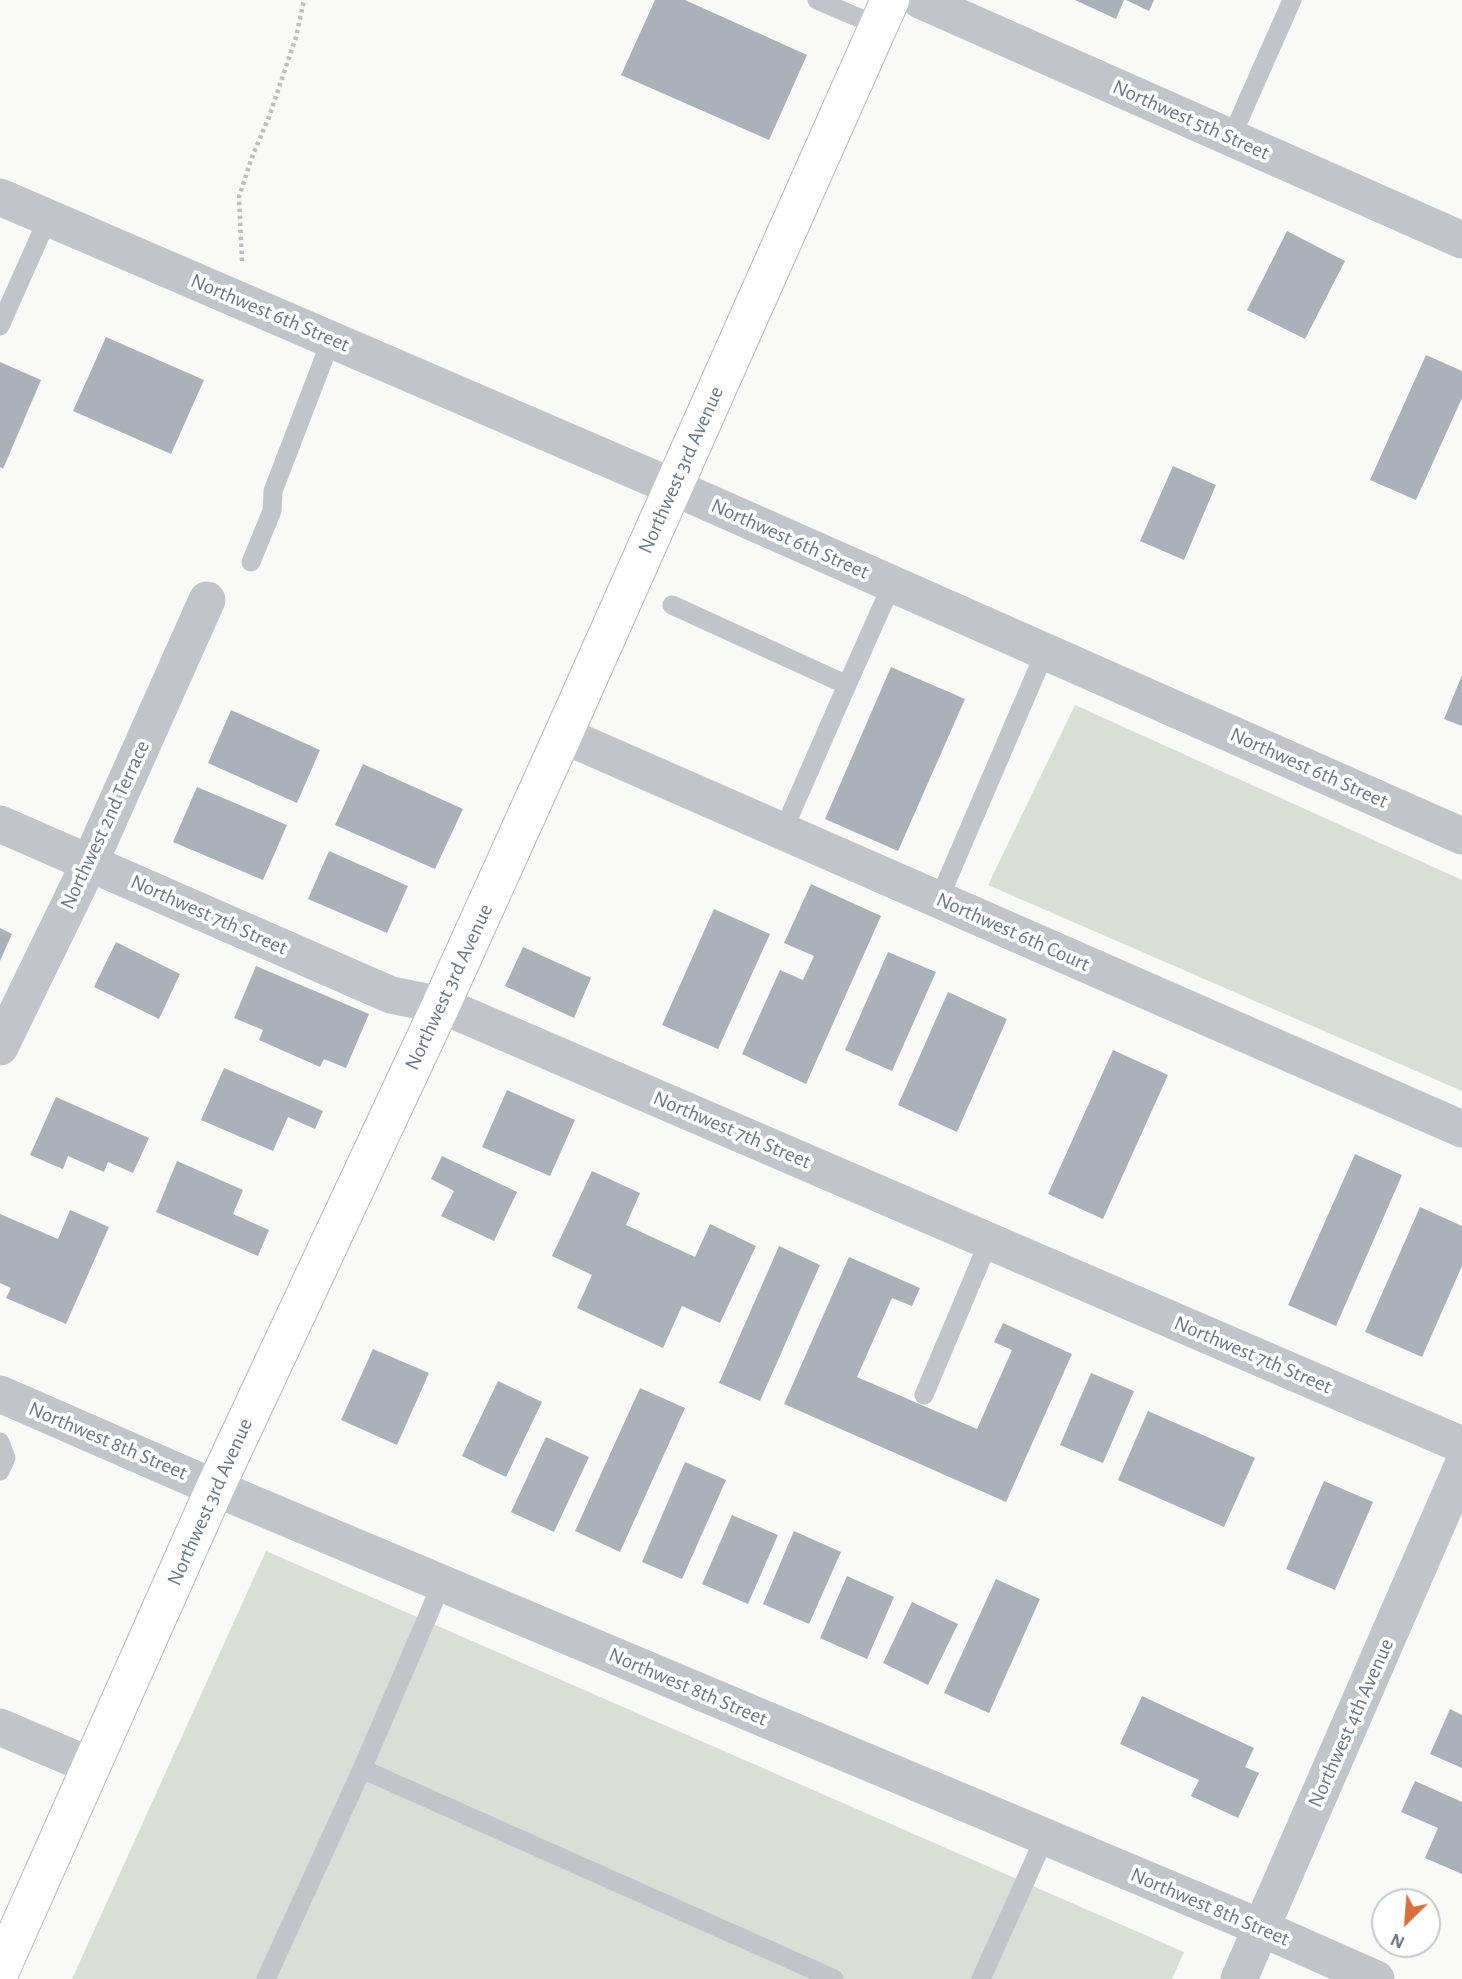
<!DOCTYPE html>
<style>
body{margin:0}
#map{position:relative;width:1462px;height:1979px;overflow:hidden;background:#f9f9f8;font-family:"Alegreya Sans",sans-serif}
canvas{display:block}
.north{position:absolute;left:1371px;top:1888px;width:70px;height:70px;box-sizing:border-box;background:#fff;border:2px solid #c4c9cf;border-radius:50%;rotate:205deg;font-size:19px;font-weight:700;line-height:28px;text-align:center;color:#6b7786}
.north::after{content:'';display:block;margin:auto;width:24px;height:32px;background:#d7703a;clip-path:polygon(50% 0,100% 100%,50% 72%,0 100%)}
</style>
<div id="map">
<canvas width="1462" height="1979"></canvas>
<div class="north">N</div>
</div>
<script>
const context = document.querySelector('canvas').getContext('2d');
context.lineJoin = 'round';
function fill(path, color) { context.fillStyle = color; context.fill(path, 'evenodd'); }
function stroke(path, color, width, dash) { context.strokeStyle = color; context.lineWidth = width; context.lineCap = dash ? 'butt' : 'round'; context.setLineDash(dash || []); context.stroke(path); }
function write(font, color, halo, rows, align = 'center') {
  context.font = font + ' "Alegreya Sans",sans-serif'; context.lineWidth = 7; context.setLineDash([]); context.textBaseline = 'middle'; context.strokeStyle = halo; context.fillStyle = color; for (const [text, x, y, turn = 0] of rows) {
    context.save(); context.translate(x, y); context.rotate((+turn || 0) * Math.PI / 180); context.textAlign = isNaN(turn) ? turn : align; if (halo) context.strokeText(text, 0, 0); context.fillText(text, 0, 0); context.restore();
  }
}
const green = new Path2D(`
 M1075,705L1462,880V1091L988,885Z
 M266,1551L1184,1952L1172,1979H72Z`);
const building = new Path2D(`
 M655,0H685L807,55L769,140L621,75Z
 M1075,0H1124L1116,19Z
 M1126,0H1154L1149,11Z
 M1287,231L1345,261L1305,339L1247,310Z
 M106,337L204,380L171,454L73,411Z
 M1426,355L1462,371V398L1416,500L1370,480Z
 M0,362L41,380L3,469L0,467Z
 M1173,466L1216,485L1184,560L1140,541Z
 M891,667L965,699L898,851L825,819Z
 M1462,675V726L1444,719Z
 M231,710L320,750L297,803L208,763Z
 M363,764L463,809L435,869L335,825Z
 M197,787L287,825L263,880L173,842Z
 M329,851L408,886L387,933L308,899Z
 M811,884L881,916L806,1084L742,1054L780,970L803,980L814,956L784,943Z
 M714,909L770,934L718,1049L662,1025Z
 M0,928L12,934L0,961Z
 M116,942L180,974L159,1019L94,987Z
 M523,947L591,978L574,1018L505,986Z
 M888,952L936,972L892,1071L845,1050Z
 M256,966L369,1014L346,1068L324,1059L320,1067L259,1040L263,1030L234,1018Z
 M948,992L1007,1019L957,1132L898,1105Z
 M1113,1050L1168,1075L1103,1219L1048,1194Z
 M224,1068L323,1111L315,1129L288,1117L273,1151L201,1120Z
 M507,1090L575,1120L550,1176L482,1147Z
 M56,1097L149,1138L133,1173L108,1162L104,1172L68,1156L63,1169L30,1155Z
 M1355,1154L1402,1175L1336,1326L1288,1305Z
 M442,1156L517,1192L494,1241L441,1216L454,1191L431,1179Z
 M177,1161L243,1190L233,1214L269,1230L258,1256L156,1212Z
 M592,1171L640,1193L626,1225L695,1257L710,1224L756,1246L720,1323L682,1306L663,1348L577,1308L592,1275L552,1256Z
 M1420,1207L1462,1226V1266L1422,1357L1365,1332Z
 M70,1210L109,1227L66,1324L6,1298L11,1288L0,1283V1214L58,1239Z
 M779,1246L820,1265L760,1401L719,1383Z
 M849,1257L920,1288L912,1306L892,1298L857,1377L977,1429L1012,1350L994,1342L1003,1323L1072,1354L1006,1502L784,1404Z
 M373,1349L429,1373L397,1445L341,1420Z
 M1091,1373L1134,1391L1103,1463L1060,1445Z
 M498,1381L542,1402L506,1477L462,1456Z
 M640,1388L685,1408L620,1552L575,1531Z
 M1148,1411L1255,1458L1224,1527L1118,1480Z
 M546,1437L589,1457L554,1532L511,1512Z
 M685,1462L726,1480L682,1579L642,1562Z
 M1324,1481L1373,1502L1335,1590L1286,1569Z
 M732,1515L778,1535L748,1604L702,1584Z
 M794,1531L841,1552L809,1624L763,1604Z
 M847,1576L894,1597L867,1659L820,1638Z
 M996,1579L1040,1599L989,1713L944,1693Z
 M912,1602L958,1624L928,1685L883,1663Z
 M1142,1696L1254,1748L1245,1767L1259,1773L1238,1818L1191,1796L1199,1780L1120,1744Z
 M1450,1709L1462,1715V1768L1430,1754Z
 M1415,1781L1462,1802V1874L1425,1858L1438,1828L1401,1812Z`);
const path = new Path2D(`
 M242,261L239,197L252,157L269,117L296,37L304,0`);
const lane = new Path2D(`
 M817,0L878,26
 M1231,138L1292,0
 M0,326L48,218
 M251,562L272,511L273,491L331,340
 M672,605L847,685L892,584
 M783,831L847,685
 M939,899L1045,652
 M924,1395L989,1241
 M0,1442L6,1458L0,1471
 M362,1769L834,1979
 M266,1979L362,1769L442,1583
 M981,1979L1045,1837`);
const street = new Path2D(`
 M920,0L1462,240
 M0,197L673,487L1462,836
 M563,735L1462,1129
 M0,824L391,995L441,1005L1462,1445
 M0,1047L90,862L207,600
 M0,1394L215,1488L1236,1917L1376,1979
 M0,1727L91,1766
 M1239,1979L1462,1467`);
const secondary = new Path2D(`
 M0,1971L215,1488L441,1005L563,735L890,0`);
const streetNames = [
 ["Northwest 5th Street",1191,120,24],
 ["Northwest 6th Street",270,313,23],
 ["Northwest 3rd Avenue",681,470,-66],
 ["Northwest 6th Street",790,539,24],
 ["Northwest 6th Street",1309,768,24],
 ["Northwest 2nd Terrace",105,825,-65],
 ["Northwest 7th Street",209,915,24],
 ["Northwest 6th Court",1013,932,24],
 ["Northwest 3rd Avenue",449,987,-65],
 ["Northwest 7th Street",732,1130,23],
 ["Northwest 7th Street",1253,1355,23],
 ["Northwest 8th Street",108,1441,23],
 ["Northwest 3rd Avenue",210,1502,-66],
 ["Northwest 8th Street",688,1687,23],
 ["Northwest 4th Avenue",1351,1723,-66],
 ["Northwest 8th Street",1210,1907,23]
];
fill(green, '#d9ded7');
fill(building, '#abb1b8');
stroke(secondary, '#b6babf', 40);
stroke(path, '#bcbec1', 4.5, [3.5, 3.5]);
stroke(lane, '#c1c5c9', 19);
stroke(street, '#c1c5c9', 37);
stroke(secondary, '#fff', 38);
write('21px', '#6b7786', '#fff', streetNames);
</script>
